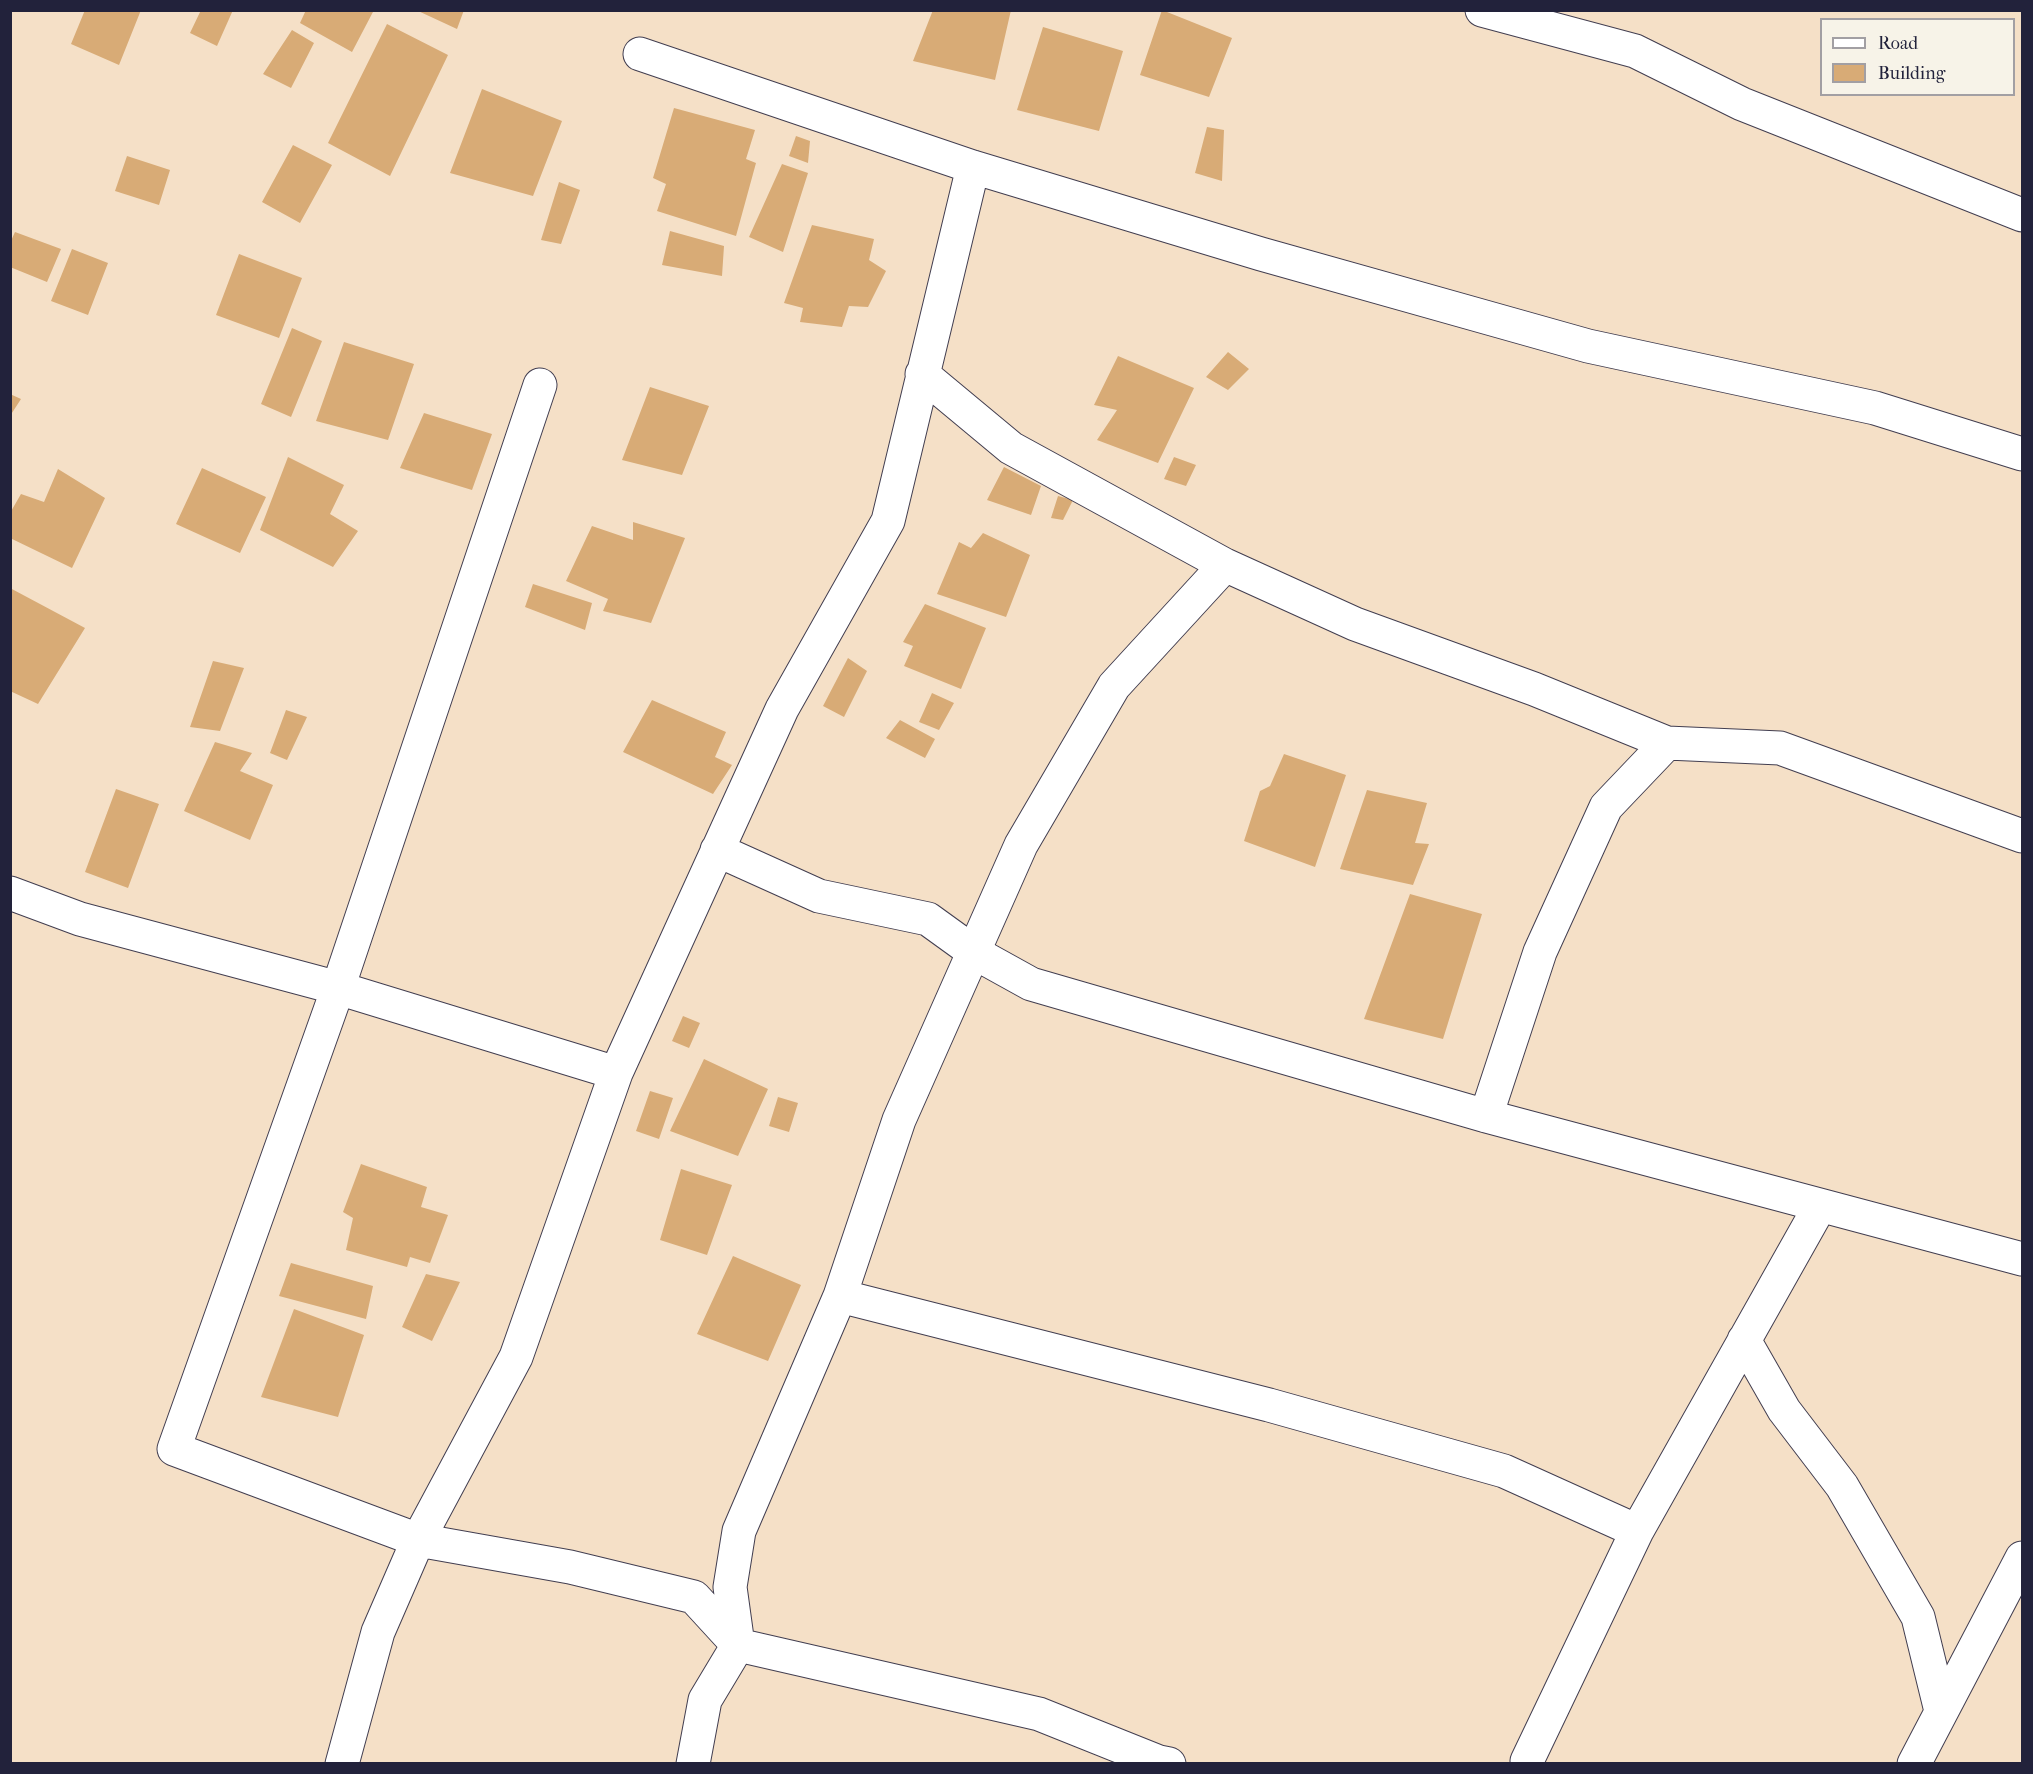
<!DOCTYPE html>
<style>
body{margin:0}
#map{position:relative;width:2033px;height:1774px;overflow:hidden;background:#f5e0c7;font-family:"IM FELL French Canon",serif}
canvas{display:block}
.frame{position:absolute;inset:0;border:12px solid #22223b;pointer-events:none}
.legend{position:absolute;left:1820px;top:18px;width:195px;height:78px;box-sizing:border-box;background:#f7f3e8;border:2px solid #a29fa3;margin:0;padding:8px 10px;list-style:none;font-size:18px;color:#22223b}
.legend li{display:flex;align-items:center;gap:12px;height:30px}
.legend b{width:30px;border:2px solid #a29fa3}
</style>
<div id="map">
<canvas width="2033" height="1774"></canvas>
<div class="frame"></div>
<ul class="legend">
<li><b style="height:8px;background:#fff"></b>Road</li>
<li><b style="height:16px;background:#d8ab76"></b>Building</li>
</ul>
</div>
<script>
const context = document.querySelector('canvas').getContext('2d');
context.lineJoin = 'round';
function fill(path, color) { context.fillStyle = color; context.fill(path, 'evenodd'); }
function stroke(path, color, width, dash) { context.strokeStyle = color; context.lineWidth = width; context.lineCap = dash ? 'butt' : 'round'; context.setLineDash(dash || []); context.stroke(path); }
const building = new Path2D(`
 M85,10H141L119,65L71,44Z
 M201,10H233L217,46L190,33Z
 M306,10H374L352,52L300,23Z
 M416,10H464L457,29Z
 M933,10H1011L995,80L913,61Z
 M1162,10L1232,38L1209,97L1140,75Z
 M387,24L448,55L390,176L328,143Z
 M1043,27L1123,51L1099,131L1017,110Z
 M292,30L314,43L291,88L263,74Z
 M482,89L562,121L533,196L450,173Z
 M674,108L755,130L746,159L756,163L736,236L657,211L666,184L653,178Z
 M1207,127L1224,130L1222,181L1195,173Z
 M796,136L810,141L808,163L789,156Z
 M293,145L332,165L300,223L262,202Z
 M127,156L170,170L159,205L115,191Z
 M782,164L808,173L783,252L749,237Z
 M559,182L580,190L561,244L541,240Z
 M812,225L874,239L869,260L886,271L868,307L849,306L842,327L800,322L803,308L784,303Z
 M670,231L724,246L722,276L662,265Z
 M15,232L61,249L47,282L10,267V243Z
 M72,249L108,263L88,315L51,301Z
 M239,254L302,278L279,338L216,315Z
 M292,328L322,341L291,417L261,404Z
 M344,342L414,364L388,440L316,421Z
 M1228,352L1249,369L1228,390L1206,377Z
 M1118,356L1194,388L1158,463L1097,440L1117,410L1094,405Z
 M650,387L709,406L682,475L622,460Z
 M10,394L21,399L10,416Z
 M424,413L492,434L472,490L400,468Z
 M288,457L344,485L330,514L358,531L333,567L260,530Z
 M1174,457L1196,465L1186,486L1164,479Z
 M1004,467L1041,486L1031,515L987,500Z
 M202,468L266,497L240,553L176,524Z
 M58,469L105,498L72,568L10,538V513L21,494L44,502Z
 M1058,496L1073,500L1063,520L1051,518Z
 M633,522L685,538L651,623L603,611L608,599L566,581L592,526L633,540Z
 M983,533L1030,555L1006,617L937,594L959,542L971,548Z
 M533,584L592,603L585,630L525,607Z
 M10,588L85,628L38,704L10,691Z
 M925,604L986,628L961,689L904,666L913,646L903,642Z
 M848,658L867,671L844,717L823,706Z
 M213,661L244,668L220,731L190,727Z
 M932,693L954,703L939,730L919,722Z
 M652,700L726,732L715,757L732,765L713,794L623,752Z
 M286,710L307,717L287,760L270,753Z
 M900,720L935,739L925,758L886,738Z
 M215,742L252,753L240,771L273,785L250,840L184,811Z
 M1284,754L1346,775L1315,867L1244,841L1260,791L1270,786Z
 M116,789L159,804L128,888L85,872Z
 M1367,790L1427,803L1415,843L1429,844L1413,885L1340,869Z
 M1410,894L1482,914L1443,1039L1364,1019Z
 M683,1016L700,1023L689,1048L672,1041Z
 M704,1059L768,1089L738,1156L670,1131Z
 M650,1091L673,1098L659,1139L636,1131Z
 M778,1097L798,1103L789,1132L769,1126Z
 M361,1164L427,1187L421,1207L448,1215L430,1263L410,1257L407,1267L346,1250L353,1218L343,1212Z
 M681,1169L732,1185L707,1255L660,1240Z
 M733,1256L801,1285L768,1361L697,1334Z
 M291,1263L373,1286L366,1319L279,1296Z
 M426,1274L460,1282L432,1341L402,1327Z
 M294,1309L364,1335L338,1417L261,1397Z`);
const minor = new Path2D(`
 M1482,10L1635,51L1742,104L2022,215
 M640,54L973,167L1261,254L1588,346L1875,408L2022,454
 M922,374L1011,448L1225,565L1355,624L1534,689L1667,743L1780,748L2022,836
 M540,385L338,988L174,1449L418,1540L570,1567L694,1597L738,1645L1039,1714L1159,1762L1169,1764
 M717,850L819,896L928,919L975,953L1031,984L1486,1116L2022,1259
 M10,893L80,919L338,988L616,1073
 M1486,1116L1540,952L1606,807L1667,743
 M840,1296L1269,1405L1504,1471L1637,1531
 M1744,1340L1784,1410L1842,1486L1918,1617L1941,1711
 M1527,1761L1637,1531L1820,1206
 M342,1764L378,1632L418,1540L516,1357L616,1073L782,709L888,521L973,167
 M693,1764L705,1700L738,1645L730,1587L739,1531L840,1296L899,1120L1021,845L1114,686L1225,565
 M1914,1764L2022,1558`);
fill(building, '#d8ab76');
stroke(minor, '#423e50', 35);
stroke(minor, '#fff', 33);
</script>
